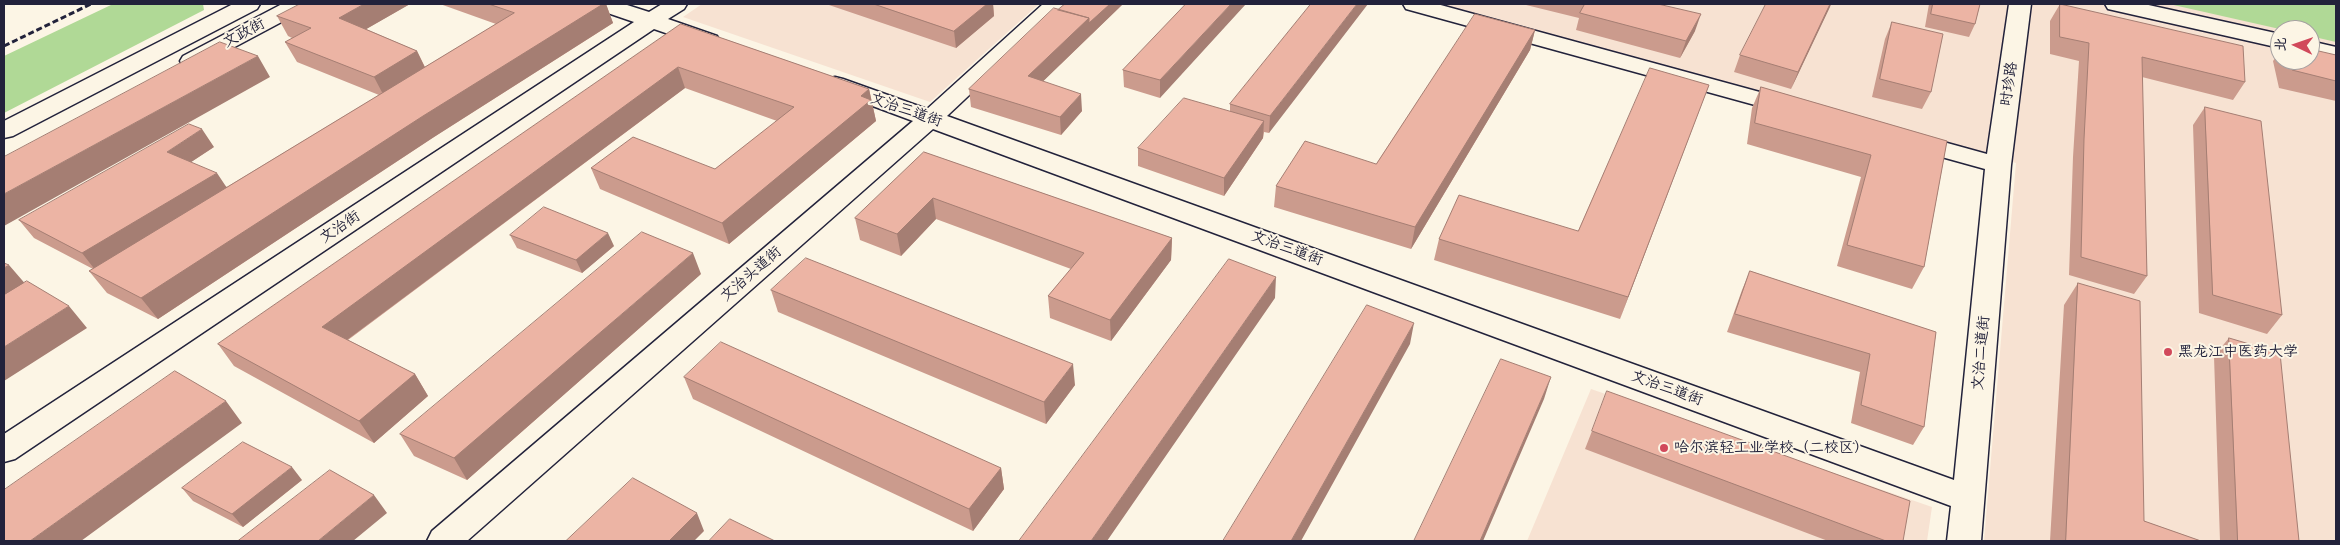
<!DOCTYPE html>
<meta charset="utf-8">
<style>
body{margin:0}
#map{position:relative;width:2340px;height:545px;overflow:hidden;background:#fcf5e5;font-family:"Comic Neue","LXGW WenKai TC",sans-serif}
canvas{display:block}
.frame{position:absolute;inset:0;border:5px solid #22223b;pointer-events:none}
.north{position:absolute;left:2270px;top:20px;width:50px;height:50px;box-sizing:border-box;background:#fcf5e5;border:1px solid #a5a1a1;border-radius:50%;rotate:273deg;font-size:14px;font-weight:700;line-height:20px;text-align:center;color:#22223b}
.north::after{content:'';display:block;margin:auto;width:18px;height:22px;background:#d1495b;clip-path:polygon(50% 0,100% 100%,50% 72%,0 100%)}
</style>
<div id="map">
<canvas width="2340" height="545"></canvas>
<div class="frame"></div>
<div class="north">北</div>
</div>
<script>
const context = document.querySelector('canvas').getContext('2d');
context.lineJoin = 'round';
function fill(path, color) { context.fillStyle = color; context.fill(path, 'evenodd'); }
function stroke(path, color, width, dash) { context.strokeStyle = color; context.lineWidth = width; context.lineCap = dash ? 'butt' : 'round'; context.setLineDash(dash || []); context.stroke(path); }
function write(font, color, halo, rows, align = 'center') {
  context.font = font + ' "Comic Neue","LXGW WenKai TC",sans-serif'; context.lineWidth = 4; context.setLineDash([]); context.textBaseline = 'middle'; context.strokeStyle = halo; context.fillStyle = color; for (const [text, x, y, turn = 0] of rows) {
    context.save(); context.translate(x, y); context.rotate((+turn || 0) * Math.PI / 180); context.textAlign = isNaN(turn) ? turn : align; if (halo) context.strokeText(text, 0, 0); context.fillText(text, 0, 0); context.restore();
  }
}
const built = new Path2D(`
 M702,4H1039L930,102L683,17Z
 M1435,4H2336V541H1984L2016,163ZM2280,30H2310V60H2280Z
 M1591,389L1932,507L1927,541H1527Z`);
const green = new Path2D(`
 M113,4H203L204,10L4,113V56Z
 M2169,4H2336V42L2310,36V30H2284Z`);
const minor = new Path2D(`
 M593,4H624L649,12L662,4H687L684,9L668,19L717,36L720,41L717,46L709,48L654,29L15,459L4,462V434L634,22L596,9Z
 M1043,4H1066L947,116L1954,480L1985,169L1902,146L1899,141L1902,136L1911,133L1987,154L2009,4H2031L2011,165L1981,541H1947L1951,506L933,129L467,541H427L432,531L913,121L827,89L823,84L827,79L835,77L843,79L927,109Z
 M1403,4H1437L1800,103L1804,108L1800,113L1792,115L1784,113L1406,9Z
 M2105,4H2144L2280,34V48L2108,9Z
 M2310,41L2336,47V61L2310,55Z`);
const major = new Path2D(`
 M233,4H260L257,9L13,136L4,138V121Z
 M282,4H309L306,9L199,66L191,68L183,66L180,61L183,56Z`);
const rail = new Path2D(`
 M4,46L91,4`);
const wall = new Path2D(`
 M410,4L366,29L417,51L425,67L496,24L440,4H606L613,23L434,137L158,319L107,293L89,271L93,269L34,238L19,220L214,147L191,162L227,187L379,95L297,62L285,42L292,38L288,36L277,16Z
 M826,4H993L994,16L956,48Z
 M1065,4H1123L1043,81L1082,111L1061,135L971,107L969,89Z
 M1186,4L1160,98L1124,87L1123,70Z
 M1311,4L1269,133L1264,132L1263,138L1224,196L1138,166V148L1230,111V104Z
 M1522,4H1658L1695,31L1680,58L1576,30L1579,18Z
 M1831,4L1791,89L1734,72L1740,55Z
 M1929,4H1980L1975,24L1969,37L1925,27Z
 M2060,4L2245,82L2233,100L2142,77L2147,276L2134,294L2069,275L2073,157L2079,61L2050,54V21Z
 M1892,22L1931,92L1922,109L1872,97L1885,39Z
 M681,24L869,89L876,121L729,244L600,189L591,168L715,169L777,121L685,88L348,340L415,374L428,396L374,443L234,366L218,344Z
 M1535,30L1530,50L1411,249L1274,207L1276,186L1376,164Z
 M2280,52V60H2310L2336,55V101L2279,88L2273,61Z
 M1709,85L1620,319L1434,260L1439,239L1578,231Z
 M1761,87L1947,141L1924,267L1912,289L1837,266L1861,177L1747,144L1752,108Z
 M2205,107L2282,315L2267,334L2199,313L2193,125Z
 M924,152L1172,238L1171,260L1111,341L1050,318L1048,296L1071,269L936,219L901,256L860,240L855,218Z
 M510,235L614,246L582,273L517,248Z
 M1750,271L1936,332L1924,427L1913,445L1851,423L1860,372L1727,332L1742,290Z
 M701,274L467,480L414,456L400,434Z
 M2078,283L2144,521L2201,541H2050L2064,305Z
 M771,290L1075,385L1046,424L778,312Z
 M2229,338L2299,541H2220L2214,356Z
 M684,377L1001,468L1004,489L973,531L693,399Z
 M1592,431L1903,541H1828L1585,449Z
 M302,480L243,527L193,501L182,488Z`);
const shadedWall = new Path2D(`
 M364,4H410L349,39L339,18Z
 M603,4H606L613,23L434,137L158,319L141,298L423,116Z
 M987,4H993L994,16L956,48L954,31Z
 M1110,4H1123L1030,94L1028,76L1089,18Z
 M1231,4H1246L1160,98V80Z
 M1357,4H1368L1269,133L1270,116Z
 M1830,4H1831L1830,7L1791,89L1798,72Z
 M1701,14L1695,31L1680,58L1686,41Z
 M1535,30L1530,50L1411,249L1415,227Z
 M417,51L427,72L385,98L374,77Z
 M258,56L270,77L4,226V194Z
 M678,67L685,88L336,348L322,327Z
 M1709,85L1701,106L1620,319L1628,297Z
 M869,89L876,121L729,244L722,223Z
 M1081,94L1082,111L1061,135L1060,117Z
 M1264,121L1263,138L1224,196V178Z
 M202,129L214,147L179,170L167,152Z
 M217,173L229,191L96,271L82,253Z
 M933,198L936,219L901,256L897,234Z
 M608,233L614,246L582,273L576,260Z
 M1172,238L1171,260L1111,341L1110,320Z
 M693,253L701,274L467,480L454,458Z
 M9,265L28,287L4,301V268Z
 M1276,277L1275,298L1107,541H1091Z
 M69,306L87,328L4,381V347Z
 M1414,323L1410,344L1301,541H1291Z
 M1073,364L1075,385L1046,424L1044,402Z
 M415,374L428,396L374,443L359,421Z
 M1551,377L1544,399L1483,541H1480Z
 M226,401L242,423L81,541H30Z
 M292,467L302,480L243,527L232,514Z
 M1001,468L1004,489L973,531L969,509Z
 M374,495L387,513L353,541H318Z
 M697,513L704,531L694,541H669Z`);
const building = new Path2D(`
 M300,4H364L339,18L417,51L374,77L285,42L311,28L277,16Z
 M489,4H603L423,116L141,298L89,271L514,13Z
 M874,4H987L954,31Z
 M1065,4H1110L1089,23V18L1058,10Z
 M1186,4H1231L1160,80L1123,70Z
 M1311,4H1357L1270,116L1230,104Z
 M1585,4H1658L1701,14L1686,41L1580,13Z
 M1766,4H1830L1798,72L1740,55Z
 M1933,4H1980L1975,24L1931,14Z
 M2060,4L2243,46L2245,82L2142,57L2147,276L2081,257L2084,139L2089,43L2060,37Z
 M1054,8L1089,18L1028,76L1081,94L1060,117L969,89Z
 M1475,14L1535,30L1415,227L1276,186L1305,141L1376,164Z
 M1892,22L1943,34L1931,92L1880,79Z
 M681,24L869,89L861,96L871,100L722,223L591,168L633,137L715,169L794,107L678,67L322,327L415,374L359,421L218,344Z
 M220,42L258,56L4,194V157Z
 M2310,49L2336,55V81L2292,70L2289,60H2310Z
 M1650,68L1709,85L1628,297L1439,239L1459,195L1578,231Z
 M1761,87L1947,141L1924,267L1847,245L1871,155L1755,123Z
 M1184,98L1264,121L1224,178L1138,148Z
 M2205,107L2261,121L2282,315L2213,295Z
 M189,124L202,129L167,152L217,173L82,253L19,220Z
 M924,152L1172,238L1110,320L1048,296L1084,253L933,198L897,234L855,218Z
 M544,207L608,233L576,260L510,235Z
 M642,232L693,253L454,458L400,434Z
 M806,258L1073,364L1044,402L771,290Z
 M1229,259L1276,277L1091,541H1019Z
 M4,263L9,265L4,268Z
 M1750,271L1936,332L1924,427L1861,405L1870,354L1735,314Z
 M27,281L69,306L4,347V295Z
 M2078,283L2140,301L2144,521L2201,541H2066Z
 M1367,305L1414,323L1291,541H1223Z
 M2229,338L2280,353L2299,541H2238Z
 M721,342L1001,468L969,509L684,377Z
 M1501,359L1551,377L1480,541H1414Z
 M175,371L226,401L30,541H4V490Z
 M1607,391L1910,501L1903,541H1886L1592,431Z
 M243,442L292,467L232,514L182,488Z
 M330,470L374,495L318,541H238Z
 M633,478L697,513L669,541H566Z
 M730,519L775,541H709Z`);
const markers = [
 [2168,352,5,"#d1495b"],
 [1664,448,5,"#d1495b"]
];
const streetNames = [
 ["文政街",244,33,-28],
 ["时珍路",2009,84,-82],
 ["文治三道街",906,110,19],
 ["文治街",340,227,-34],
 ["文治三道街",1287,248,20],
 ["文治头道街",751,274,-41],
 ["文治二道街",1981,353,-85],
 ["文治三道街",1667,388,20]
];
const poiNames = [
 ["黑龙江中医药大学",2178,352],
 ["哈尔滨轻工业学校（二校区）",1674,448]
];
fill(built, '#f7e2d2');
fill(green, '#b0d996');
stroke(minor, '#22223b', 3);
stroke(major, '#22223b', 3);
fill(minor, '#fcf5e5');
fill(major, '#fcf5e5');
stroke(rail, '#22223b', 3, [6, 3]);
fill(wall, '#cb9b8d');
fill(shadedWall, '#a57e73');
fill(building, '#ecb4a4');
stroke(building, '#a57e73', 1);
for (const [x, y, r, color] of markers) { const dot = new Path2D(); dot.arc(x, y, r, 0, 2 * Math.PI); context.fillStyle = color; context.fill(dot); stroke(dot, '#fcf5e5', 2); }
write('15px', '#22223b', '#fcf5e5', streetNames);
write('15px', '#22223b', '#fcf5e5', poiNames, 'left');
</script>
